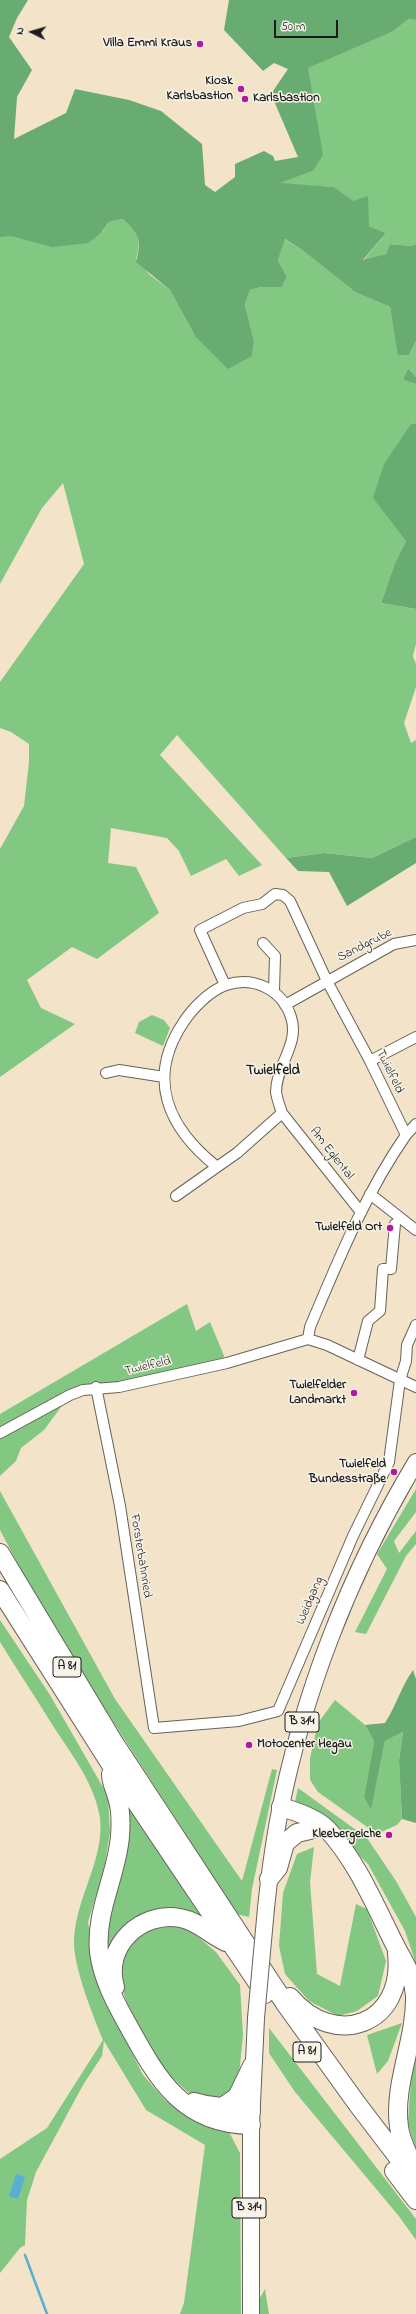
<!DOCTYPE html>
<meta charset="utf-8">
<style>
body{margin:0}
#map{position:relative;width:416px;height:2314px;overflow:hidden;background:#f2e3c9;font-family:"Indie Flower",sans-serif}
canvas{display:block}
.north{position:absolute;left:12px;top:12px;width:40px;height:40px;-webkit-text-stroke:3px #f7f3e8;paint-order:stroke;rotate:275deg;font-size:11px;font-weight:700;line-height:16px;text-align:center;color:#1c1c1c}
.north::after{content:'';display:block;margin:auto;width:14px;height:18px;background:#1c1c1c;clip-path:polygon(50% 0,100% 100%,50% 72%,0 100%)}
.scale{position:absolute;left:274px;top:20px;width:64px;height:18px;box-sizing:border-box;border:2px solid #1c1c1c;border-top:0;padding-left:5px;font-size:12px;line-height:14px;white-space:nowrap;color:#1c1c1c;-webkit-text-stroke:3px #f7f3e8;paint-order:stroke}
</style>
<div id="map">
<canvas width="416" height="2314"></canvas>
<div class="north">N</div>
<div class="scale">50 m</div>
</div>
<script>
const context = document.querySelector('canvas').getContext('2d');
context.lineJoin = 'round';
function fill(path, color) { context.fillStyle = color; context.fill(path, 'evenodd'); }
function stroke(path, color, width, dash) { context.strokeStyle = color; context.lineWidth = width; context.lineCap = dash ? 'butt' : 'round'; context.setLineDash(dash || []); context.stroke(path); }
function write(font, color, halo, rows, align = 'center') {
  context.font = font + ' "Indie Flower",sans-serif'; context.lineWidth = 3; context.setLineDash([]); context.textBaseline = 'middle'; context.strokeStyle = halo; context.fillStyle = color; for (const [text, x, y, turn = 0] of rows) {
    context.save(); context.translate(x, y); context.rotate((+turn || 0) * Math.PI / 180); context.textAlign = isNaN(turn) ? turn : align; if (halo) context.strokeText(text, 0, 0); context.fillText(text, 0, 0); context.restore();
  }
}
const green = new Path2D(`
 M409,19L416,20V244L411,246L390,244L386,254L363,261L386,233L369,226L353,202L334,187L276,184L313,171V105L307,68L392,32Z
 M123,219C138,234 142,239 136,259L150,275L170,290L195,336L252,355L254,341L245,305L250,290L261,287H282L287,277L278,260L284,239L302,250L355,292L390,307L399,355H409L416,341V377L408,368L403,380L416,384V423L411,424L392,520L406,541L395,563L381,603L416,609V644L413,656L416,664V687L404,723L411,743L416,740V837L372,858L324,853L286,858L177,735L160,755L262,865L239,876L226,859L191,876L179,851L167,838L111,828L108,863L136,867L159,913L97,959L72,947L27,980L41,1008L75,1024L0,1077V849L24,806L29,762V744L11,732L0,728V682L84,564L63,483L42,508L0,584V236L102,232L109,222Z
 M152,1015L164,1020L170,1028L163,1046L135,1033L139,1022Z
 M187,1304L196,1331L210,1322L227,1363L70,1395L44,1430L21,1448L16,1461L0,1476V1414Z
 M416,1489V1512L394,1541L399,1553L416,1531V1544L406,1556L366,1634L355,1632L387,1569L377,1554Z
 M0,1491L115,1699L242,1881L272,1769L277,1770L252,1889L249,1917L237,1914L47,1619L0,1530Z
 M0,1620L50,1695L108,1796L110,1832L104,1869L88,1922L98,1984L143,2075L166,2101L197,2119L227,2128L240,2153L241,2314H180L184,2303L205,2145L146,2110L104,2041L102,2056L83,2085L36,2172L27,2200L25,2245L20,2248L0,2273V2159L47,2128L103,2040C93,2016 75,1970 74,1945C73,1901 105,1861 100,1818C95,1785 73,1756 55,1729C37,1700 18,1671 0,1642Z
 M335,1700L365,1725L374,1741L364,1797L371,1809L385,1741L403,1732L399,1760L402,1819L397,1825L377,1834L318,1792L310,1780V1758L318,1723Z
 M298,1788L367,1838L396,1881L416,1917V1964L405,1931L368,1864L319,1816L295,1802Z
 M126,1802L204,1919L162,1912L106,1959L104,1933Z
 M314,1847L310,1882L317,1974L340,1986L356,1904L367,1909L386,1961L378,1996L357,2011L338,2016L309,2001L285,1974L279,1946L283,1893L297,1854Z
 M164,1924L190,1930L216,1952L240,1985L243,2036L238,2084L230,2097C223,2098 210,2103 203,2100C169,2090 119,2004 119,1970C119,1961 125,1949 128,1941Z
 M402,2023L388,2061L377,2074L367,2035Z
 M269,2028L416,2219V2240L398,2215L295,2092L269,2053Z
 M416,2056V2150L408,2123L411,2078Z
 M265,2289L269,2314H251Z`);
const forest = new Path2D(`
 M0,0H28L17,18L9,37L32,70L17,97L14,139L66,113L75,89L129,100L161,111L202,144L205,185L215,192L235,177V164L264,151L273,156L275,161L298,157L271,94L288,69L274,63L263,71L224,30L229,0H416V20L409,19L392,32L308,68L323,155L313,171L280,183L334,187L353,201L368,196L369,226L386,233L363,260L386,254L390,244L411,246L416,244V341L409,355H398L390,307L355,292L302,250L285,239L278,260L287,277L282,287H261L250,290L245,305L254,341L252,356L228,369L195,336L170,290L136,262C142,240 139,235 123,219L109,222L100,234L88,243L52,247L11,236L0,237Z
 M408,368L416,377V384L403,380Z
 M416,423V609L381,603L395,563L406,541L373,498L384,464L411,424Z
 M416,837V863L347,906L329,872L298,871L286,858L324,853L372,858Z
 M413,1670L416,1679V1823L402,1819L399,1760L403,1732L385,1741L371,1810L364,1797L374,1741L365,1725L385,1723C396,1706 401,1687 413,1670Z`);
const water = new Path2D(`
 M16,2174L25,2177L18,2199L9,2196Z`);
const stream = new Path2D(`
 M25,2255L47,2314`);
const minor = new Path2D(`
 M263,943L275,956L274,990
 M225,985L200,930L243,908L262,904L275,894L283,895L290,901L327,981L370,1061L406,1135C365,1194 338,1261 310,1327L308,1339
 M285,1005L394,944L416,940
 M370,1061L416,1037
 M106,1073L119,1070L164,1077
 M282,1113C280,1107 277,1099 276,1092C276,1065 300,1044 291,1017C282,989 253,976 226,985C209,991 192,1009 183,1023C146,1079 168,1128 217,1167L237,1153L282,1113L360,1211
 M406,1135L416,1124
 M370,1194L416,1230
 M176,1196L217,1167
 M358,1360L368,1321L380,1311L383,1269H391L395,1224
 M96,1387L120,1506L154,1728L239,1721L278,1711L353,1536L389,1462L400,1380L406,1361L407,1345L416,1325
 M0,1433L70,1395L83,1390L119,1387L227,1363L308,1339L327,1345L416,1387`);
const primary = new Path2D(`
 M266,1908C269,1879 273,1849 278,1821C302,1695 350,1572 416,1462
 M251,2314V2125L256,2018`);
const motorway = new Path2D(`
 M0,1553L113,1741L286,2005L358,2105L416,2181
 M0,1590L111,1765L265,1994
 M111,1774C111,1783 115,1789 117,1797C121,1809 121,1823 120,1836C117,1875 95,1911 99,1952C102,1978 116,2004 129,2027C158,2080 183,2124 251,2125
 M281,1807C295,1811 316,1818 327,1829C356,1860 374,1903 393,1941C402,1960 414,1974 415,1996C416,2041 393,2083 399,2127C401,2142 408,2154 414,2167
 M269,1879L278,1868L285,1843L297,1833L310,1830
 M115,1987C103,1946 141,1911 180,1918C198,1921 210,1935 226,1942
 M290,1997C335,2050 405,2025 397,1953
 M194,2102L206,2105L251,2111
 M221,2108L237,2097L252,2066
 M394,2171L416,2200`);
const primaryBridge = new Path2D(`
 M256,2018L266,1908`);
const markers = [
 [200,44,4,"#b5179e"],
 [241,89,4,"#b5179e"],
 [245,99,4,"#b5179e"],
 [390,1228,4,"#b5179e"],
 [354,1393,4,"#b5179e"],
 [394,1472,4,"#b5179e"],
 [249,1745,4,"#b5179e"],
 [389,1835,4,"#b5179e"]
];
const shields = [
 [67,1667,28],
 [302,1722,34],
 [307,2052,28],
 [249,2208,34]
];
const shieldNames = [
 ["A 81",67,1667],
 ["B 314",302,1722],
 ["A 81",307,2052],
 ["B 314",249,2208]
];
const poiNames = [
 ["Villa Emmi Kraus",192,44],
 ["Kiosk",233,82],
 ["Karlsbastion",233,97],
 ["Karlsbastion",253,99,"left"],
 ["Twielfeld Ort",382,1228],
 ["Twielfelder",346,1386],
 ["Landmarkt",346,1401],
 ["Twielfeld",386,1465],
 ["Bundesstraße",386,1480],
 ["Motocenter Hegau",257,1745,"left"],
 ["Kleebergeiche",381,1835]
];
const streetNames = [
 ["Sandgrube",365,946,-27],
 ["Twielfeld",389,1072,64],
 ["Am Eglental",331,1154,52],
 ["Twielfeld",148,1367,-13],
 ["Forsterbahnried",140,1556,81],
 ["Weidgang",311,1601,-67]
];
const quarterNames = [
 ["Twielfeld",273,1072]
];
fill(green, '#82c883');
fill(forest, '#69ac71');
fill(water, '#5aadd5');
stroke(stream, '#5aadd5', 2.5);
stroke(minor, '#676259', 12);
stroke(primary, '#676259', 18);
stroke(motorway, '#676259', 20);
stroke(minor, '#fff', 10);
stroke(primary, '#fff', 16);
stroke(motorway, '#fff', 18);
stroke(primaryBridge, '#676259', 18, []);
stroke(primaryBridge, '#fff', 16);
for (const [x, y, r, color] of markers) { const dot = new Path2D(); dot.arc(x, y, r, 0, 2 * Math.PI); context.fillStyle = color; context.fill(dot); stroke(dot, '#f7f3e8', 1.5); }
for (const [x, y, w] of shields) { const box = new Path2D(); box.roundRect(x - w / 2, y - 10, w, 20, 3); context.fillStyle = '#f7f3e8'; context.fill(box); stroke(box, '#1c1c1c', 1); }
write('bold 12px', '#1c1c1c', null, shieldNames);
write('bold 13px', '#1c1c1c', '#f7f3e8', poiNames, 'right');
write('13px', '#1c1c1c', '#f7f3e8', streetNames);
write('bold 15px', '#1c1c1c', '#f7f3e8', quarterNames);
</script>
